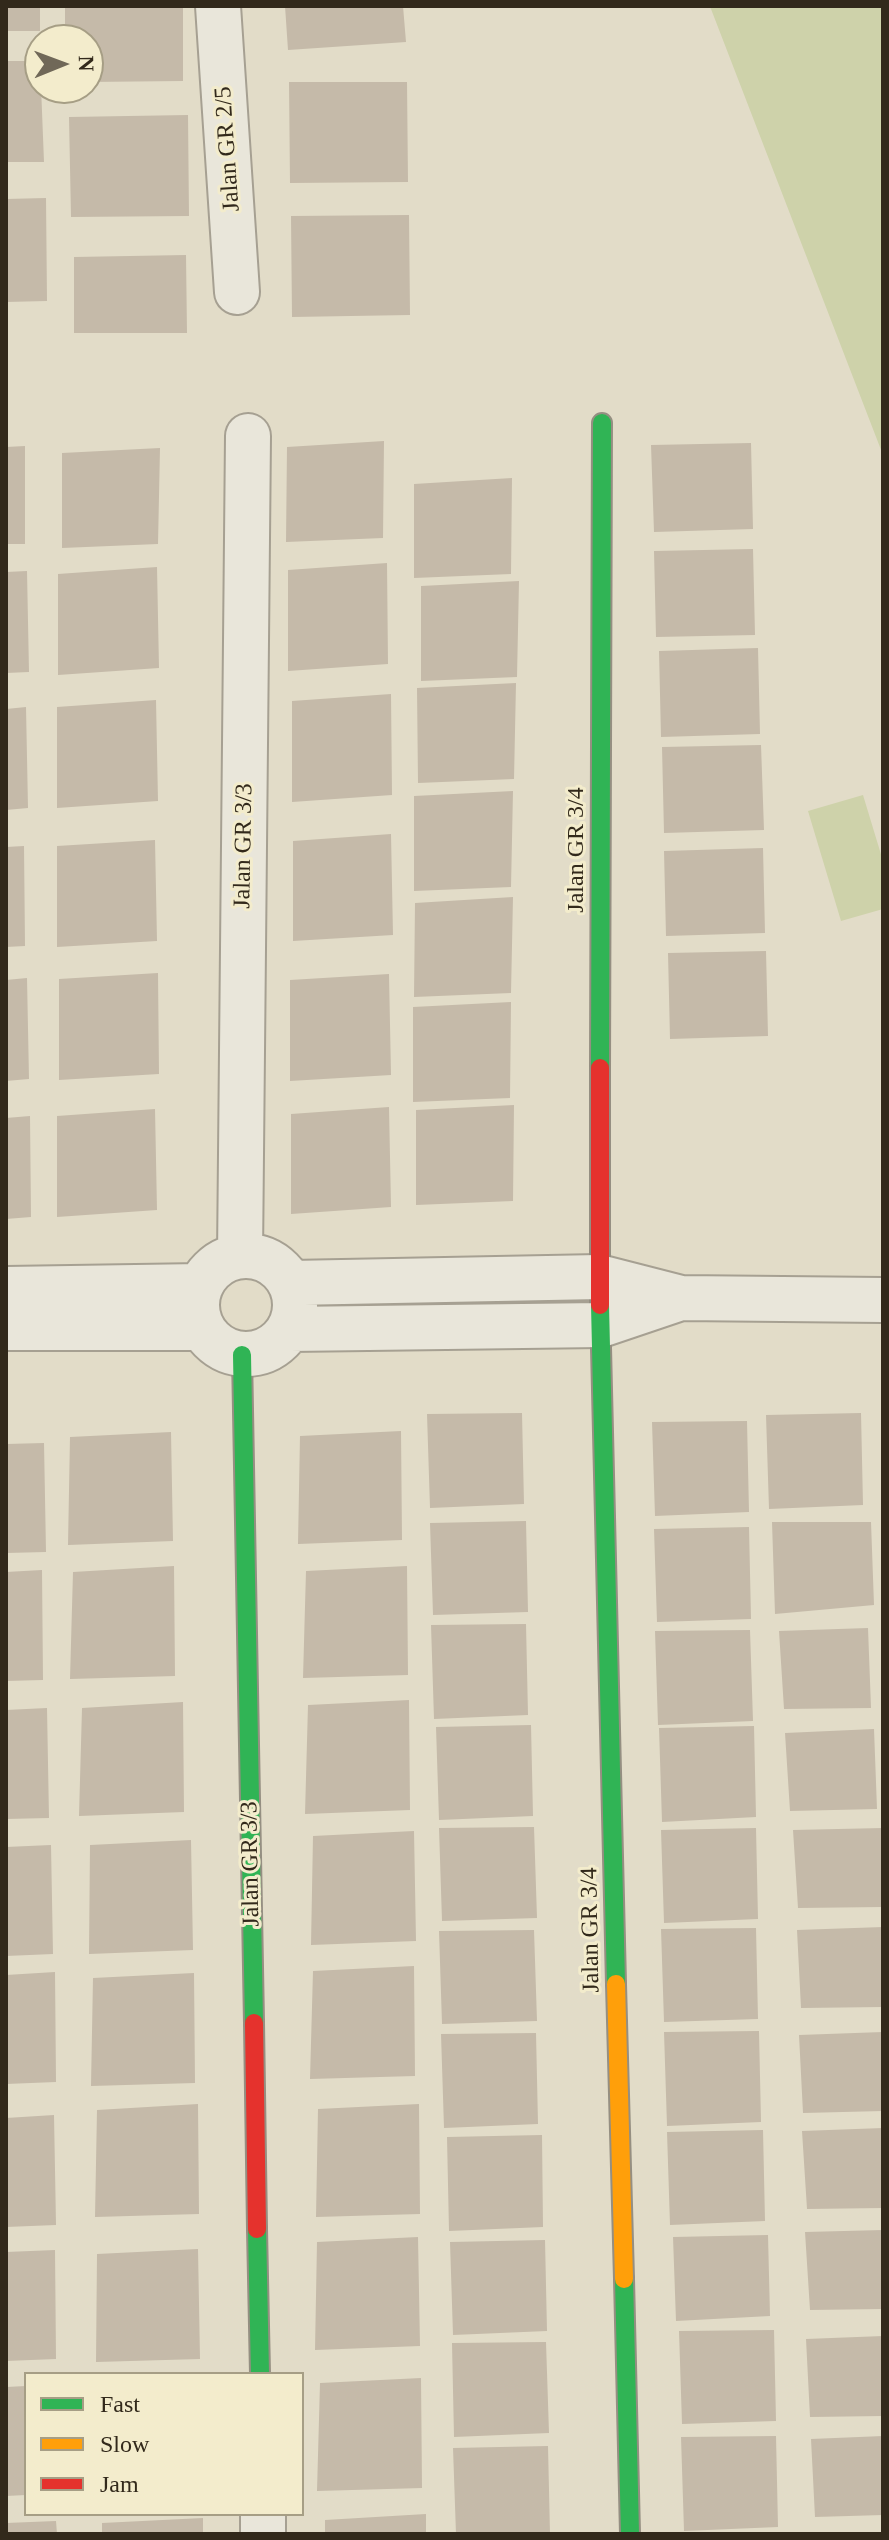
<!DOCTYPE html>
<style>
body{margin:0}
#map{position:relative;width:889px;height:2540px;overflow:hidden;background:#e2dcc8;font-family:"Times New Roman",serif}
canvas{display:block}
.frame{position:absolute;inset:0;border:8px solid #32291b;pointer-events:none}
.legend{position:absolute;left:24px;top:2372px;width:280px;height:144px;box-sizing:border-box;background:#f3eccc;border:2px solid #a69e85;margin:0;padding:10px 14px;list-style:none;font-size:24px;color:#32291b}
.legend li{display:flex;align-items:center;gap:16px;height:40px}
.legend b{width:40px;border:2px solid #a69e85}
.north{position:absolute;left:24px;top:24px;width:80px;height:80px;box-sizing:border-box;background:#f3eccc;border:2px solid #a69e85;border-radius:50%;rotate:89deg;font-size:22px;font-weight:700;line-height:32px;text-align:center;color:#32291b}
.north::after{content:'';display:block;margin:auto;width:28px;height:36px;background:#706858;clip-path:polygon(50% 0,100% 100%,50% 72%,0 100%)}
</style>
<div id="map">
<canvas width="889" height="2540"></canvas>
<div class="frame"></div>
<ul class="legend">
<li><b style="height:10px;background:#30b455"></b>Fast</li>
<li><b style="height:10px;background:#ff9f0a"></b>Slow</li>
<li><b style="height:10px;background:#e5322d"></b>Jam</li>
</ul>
<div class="north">N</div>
</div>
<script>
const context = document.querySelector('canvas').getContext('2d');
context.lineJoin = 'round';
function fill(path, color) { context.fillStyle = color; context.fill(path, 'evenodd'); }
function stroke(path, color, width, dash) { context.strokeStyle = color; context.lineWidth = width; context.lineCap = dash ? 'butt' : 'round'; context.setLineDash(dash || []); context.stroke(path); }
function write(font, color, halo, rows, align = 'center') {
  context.font = font + ' "Times New Roman",serif'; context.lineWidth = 6; context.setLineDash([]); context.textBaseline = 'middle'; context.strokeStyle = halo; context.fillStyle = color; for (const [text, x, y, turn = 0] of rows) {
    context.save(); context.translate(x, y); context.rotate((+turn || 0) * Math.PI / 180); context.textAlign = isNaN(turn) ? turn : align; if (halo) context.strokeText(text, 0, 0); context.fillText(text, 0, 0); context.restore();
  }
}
const green = new Path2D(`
 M709,6H883V455L711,9Z
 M863,795L883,861V909L841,921L808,811Z`);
const building = new Path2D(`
 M6,6H40V31H6Z
 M65,6H183V81L88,82V40H65Z
 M285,6H403L406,42L288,50Z
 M6,61H40L44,162H6Z
 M289,82H407L408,182L290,183Z
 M188,115L189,216L71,217L69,117Z
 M46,198L47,301L6,302V199Z
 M409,215L410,315L292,317L291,216Z
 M186,255L187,333H74V257Z
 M384,441L383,538L286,542L287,447Z
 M751,443L753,529L654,532L651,445Z
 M25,446V544H6V447Z
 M160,448L158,544L62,548V453Z
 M512,478L511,574L414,578V484Z
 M753,549L755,635L656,637L654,551Z
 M387,563L388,664L288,671V570Z
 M157,567L159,668L58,675V574Z
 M27,571L29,672L6,673V572Z
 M519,581L517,677L421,681V586Z
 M758,648L760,734L661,737L659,651Z
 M516,683L514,779L418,783L417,688Z
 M391,694L392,795L292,802V701Z
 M156,700L158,801L57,808V707Z
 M26,707L28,808L6,810V709Z
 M761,745L764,830L664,833L662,747Z
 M513,791L511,887L414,891V796Z
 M391,834L393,935L293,941V841Z
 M155,840L157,941L57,947V846Z
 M24,846L25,946L6,947V847Z
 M763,848L765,933L666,936L664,851Z
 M513,897L511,993L414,997L415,903Z
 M766,951L768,1036L670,1039L668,953Z
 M158,973L159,1074L59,1080V979Z
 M389,974L391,1075L290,1081V980Z
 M27,978L29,1079L6,1081V980Z
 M511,1002L510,1098L413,1102V1007Z
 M514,1105L513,1201L416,1205V1110Z
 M389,1107L391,1207L291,1214V1114Z
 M155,1109L157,1210L57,1217V1116Z
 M30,1116L31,1217L6,1219V1118Z
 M522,1413L524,1504L430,1508L427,1414Z
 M861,1413L863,1505L769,1509L766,1415Z
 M747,1421L749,1512L655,1516L652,1422Z
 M401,1431L402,1540L298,1544L300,1436Z
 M171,1432L173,1541L68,1545L70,1437Z
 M44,1443L46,1552L6,1553V1444Z
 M526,1521L528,1612L433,1615L430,1523Z
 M772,1522H871L874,1605L775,1614Z
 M749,1527L751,1619L657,1622L654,1529Z
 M174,1566L175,1676L70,1679L73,1572Z
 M407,1566L408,1675L303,1678L306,1571Z
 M42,1570L43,1680L6,1681V1572Z
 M526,1624L528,1715L434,1719L431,1625Z
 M868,1628L871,1708L784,1709L779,1631Z
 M750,1630L753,1721L658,1725L655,1631Z
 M409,1700L410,1810L305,1814L308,1705Z
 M183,1702L184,1812L79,1816L82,1708Z
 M47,1708L49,1818L6,1819V1710Z
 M531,1725L533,1816L439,1820L436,1727Z
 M754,1726L756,1817L662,1822L659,1728Z
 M874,1729L877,1809L790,1811L785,1733Z
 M534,1827L537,1918L442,1921L439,1828Z
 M756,1828L758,1919L664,1923L661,1830Z
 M883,1828V1907L798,1908L793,1830Z
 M414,1831L416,1941L311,1945L313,1836Z
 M191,1840L193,1950L89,1954L90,1845Z
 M51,1845L53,1954L6,1956V1847Z
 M883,1927V2007L801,2008L797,1930Z
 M756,1928L758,2019L664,2022L661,1929Z
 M534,1930L537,2021L442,2024L439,1931Z
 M414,1966L415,2076L310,2079L313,1971Z
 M55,1972L56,2082L6,2084V1975Z
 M194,1973L195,2083L91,2086L93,1978Z
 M759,2031L761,2122L667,2126L664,2032Z
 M883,2032V2111L803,2113L799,2035Z
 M536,2033L538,2124L444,2128L441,2034Z
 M198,2104L199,2214L95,2217L97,2110Z
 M419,2104L420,2214L316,2217L318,2109Z
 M54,2115L56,2225L6,2227V2118Z
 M883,2128V2208L807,2209L802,2131Z
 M763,2130L765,2221L670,2225L667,2132Z
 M542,2135L543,2227L449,2231L447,2137Z
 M883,2230V2309L810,2310L805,2232Z
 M768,2235L770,2316L676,2321L673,2237Z
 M418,2237L420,2346L315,2350L317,2242Z
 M545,2240L547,2331L453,2335L450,2242Z
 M198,2249L200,2359L96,2362L97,2254Z
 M55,2250L56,2359L6,2361V2252Z
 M774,2330L776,2421L682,2424L679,2331Z
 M883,2336V2416L810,2417L806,2339Z
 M546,2342L549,2433L454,2437L452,2343Z
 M421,2378L422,2488L317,2491L320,2383Z
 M26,2386V2495L6,2496V2387Z
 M776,2436L778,2527L684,2531L681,2437Z
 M883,2436V2515L815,2517L811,2439Z
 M548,2446L550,2534H456L453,2448Z
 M426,2514V2534H325V2520Z
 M203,2518V2534H102V2523Z
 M56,2521L57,2534H6V2523Z`);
const street = new Path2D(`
 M218,6L237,292
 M197 1305a49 49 0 1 1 98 0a49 49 0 1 1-98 0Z
 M240,1256L248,436
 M291,1283L599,1277L681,1298L883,1300
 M6,1289L201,1286
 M6,1328H202
 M290,1329L601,1325L681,1298
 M263,2514V2534`);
const fast = new Path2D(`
 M600,1068L602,423
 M600,1305L616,1984
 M242,1355L254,2023
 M257,2229L260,2374
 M624,2279L630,2534`);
const slow = new Path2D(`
 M616,1984L624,2279`);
const jam = new Path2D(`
 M600,1305V1068
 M254,2023L257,2229`);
const streetNames = [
 ["Jalan GR 2/5",228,149,-94],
 ["Jalan GR 3/3",244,846,-89],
 ["Jalan GR 3/4",577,850,-90],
 ["Jalan GR 3/3",251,1864,-91],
 ["Jalan GR 3/4",591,1930,-91]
];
fill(green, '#ced2aa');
fill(building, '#c5baa9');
stroke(street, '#a6a092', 48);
stroke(fast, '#958f82', 22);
stroke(slow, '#958f82', 22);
stroke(jam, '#958f82', 22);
stroke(street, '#e9e6da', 44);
stroke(fast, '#30b455', 18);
stroke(slow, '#ff9f0a', 18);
stroke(jam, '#e5322d', 18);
write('24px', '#32291b', '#f3eccc', streetNames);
</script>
